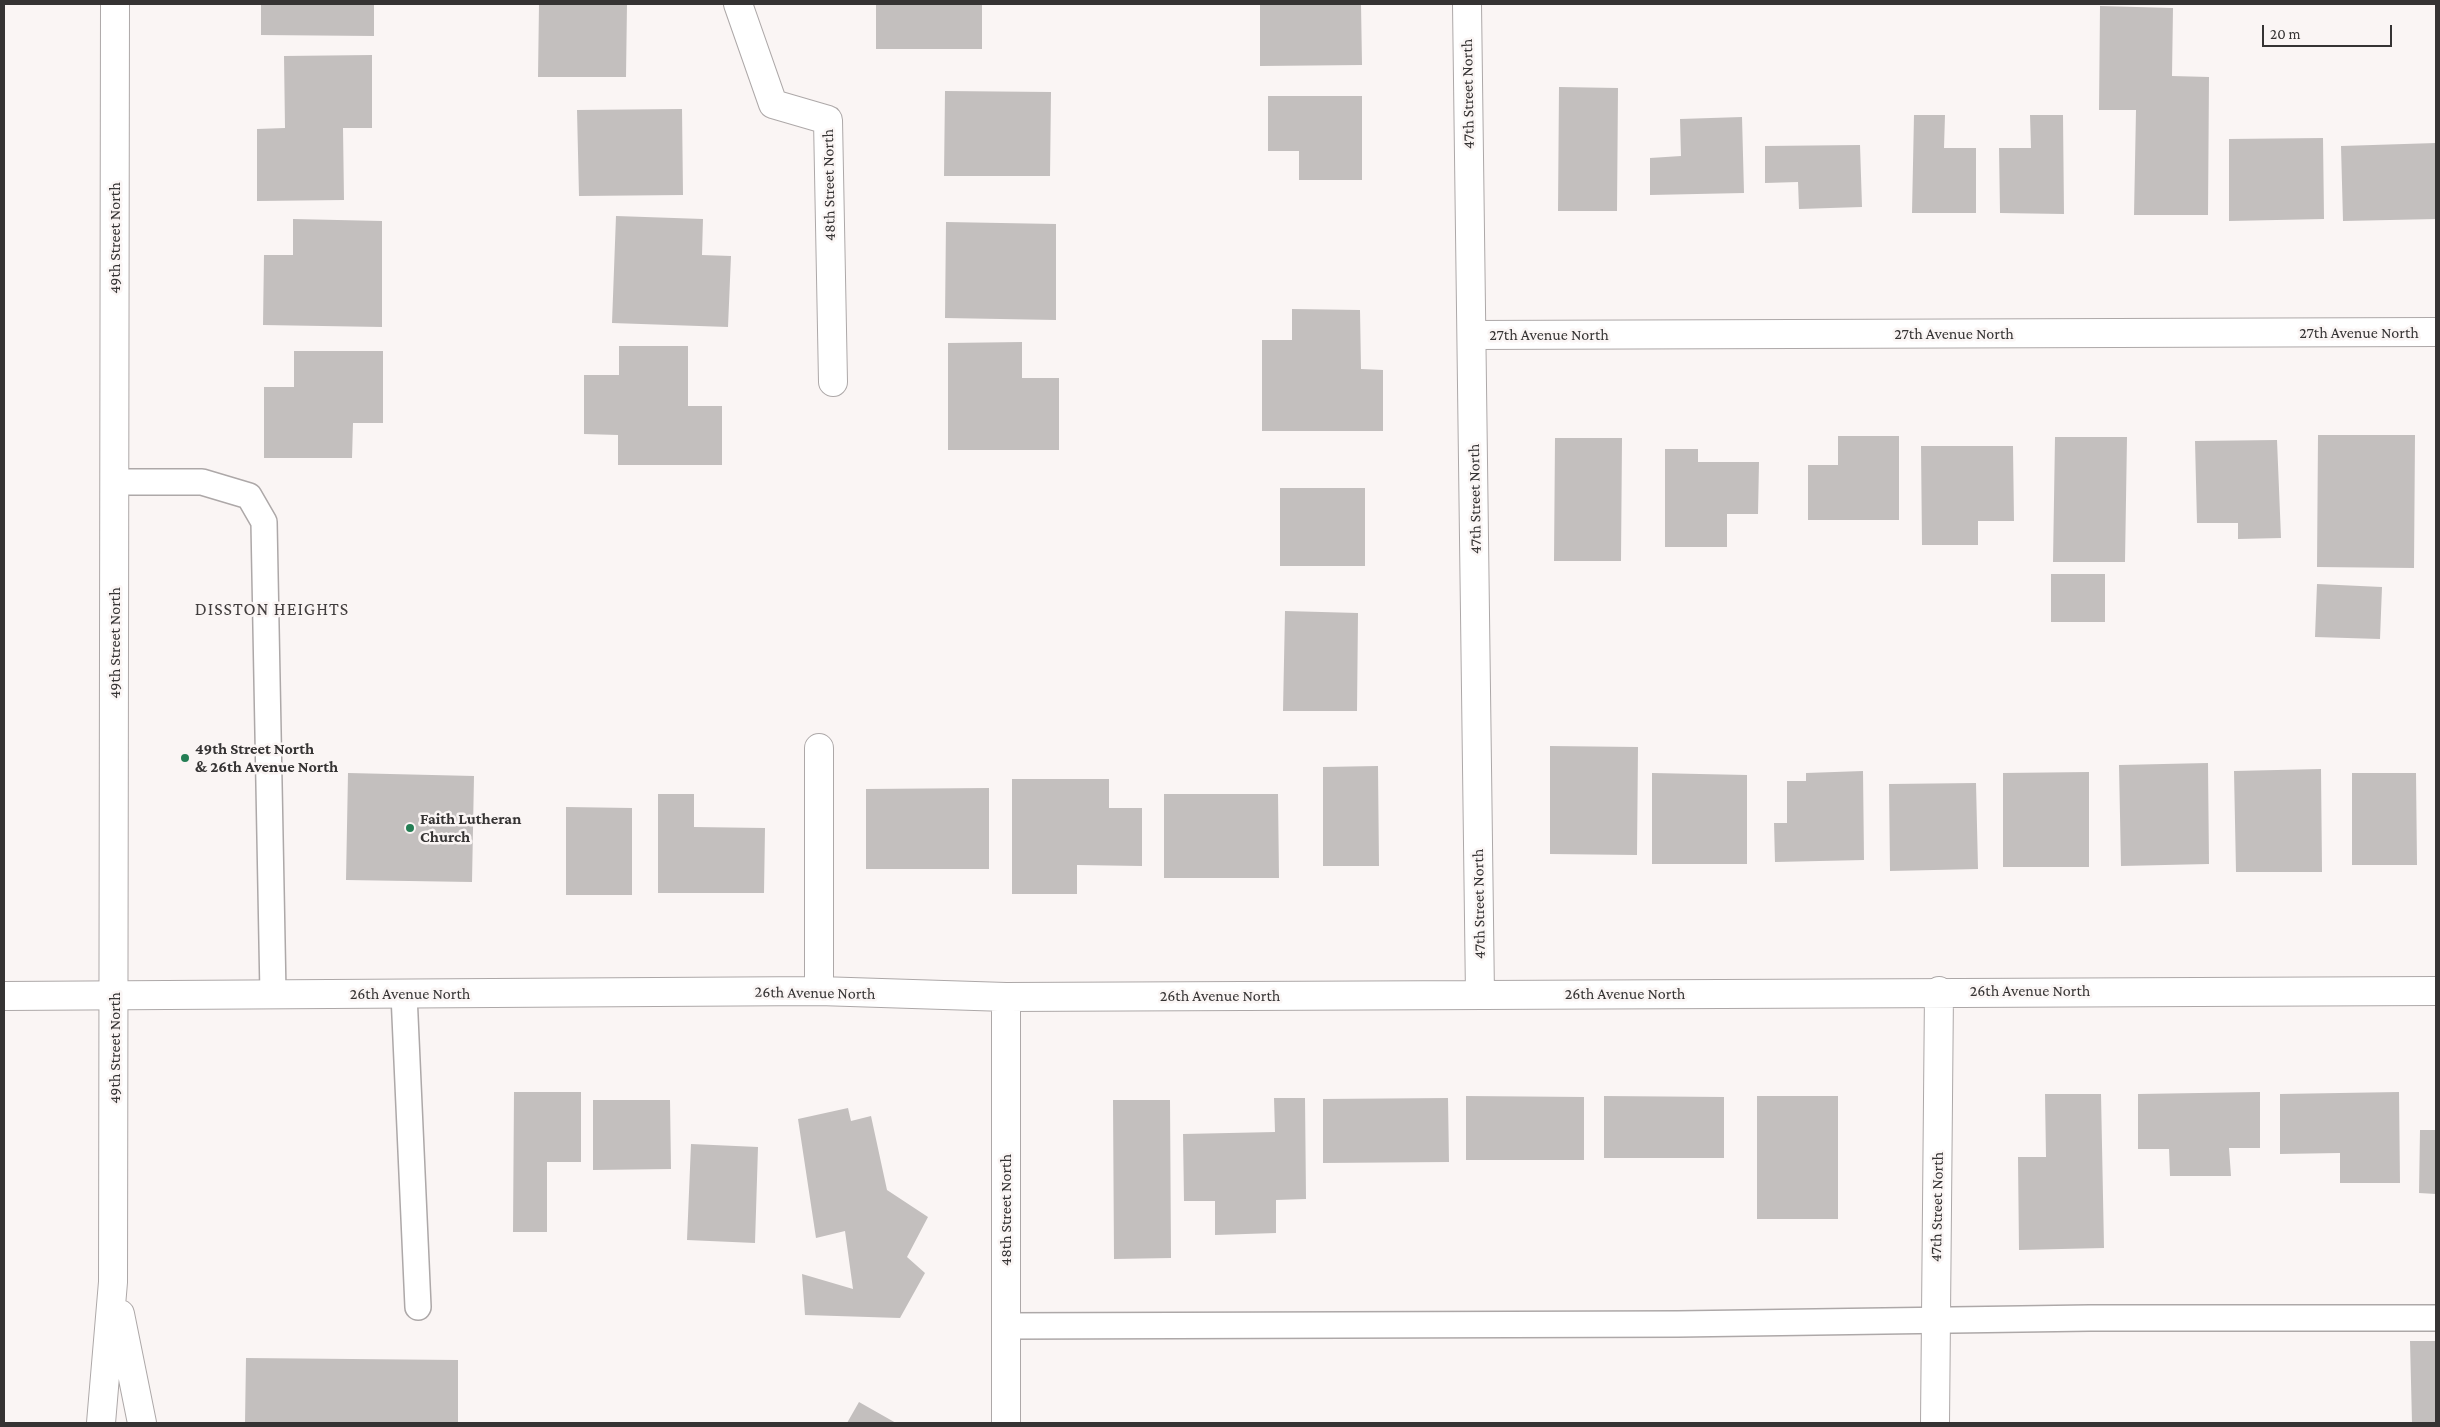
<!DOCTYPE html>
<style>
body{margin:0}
#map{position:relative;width:2440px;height:1427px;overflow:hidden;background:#faf5f4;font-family:"Crimson Pro",serif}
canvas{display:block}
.frame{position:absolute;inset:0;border:5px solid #353333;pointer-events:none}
.scale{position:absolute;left:2262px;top:25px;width:130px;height:22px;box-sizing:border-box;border:2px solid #353333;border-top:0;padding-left:6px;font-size:15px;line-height:18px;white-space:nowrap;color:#353333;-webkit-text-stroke:4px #faf5f4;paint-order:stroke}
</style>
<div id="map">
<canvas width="2440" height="1427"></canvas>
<div class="frame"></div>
<div class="scale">20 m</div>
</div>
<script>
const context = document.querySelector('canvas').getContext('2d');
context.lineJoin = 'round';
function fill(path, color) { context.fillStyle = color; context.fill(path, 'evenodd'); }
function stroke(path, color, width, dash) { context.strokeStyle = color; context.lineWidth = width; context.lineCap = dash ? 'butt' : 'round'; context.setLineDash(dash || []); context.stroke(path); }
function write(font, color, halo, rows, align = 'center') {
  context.font = font + ' "Crimson Pro",serif'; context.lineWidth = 5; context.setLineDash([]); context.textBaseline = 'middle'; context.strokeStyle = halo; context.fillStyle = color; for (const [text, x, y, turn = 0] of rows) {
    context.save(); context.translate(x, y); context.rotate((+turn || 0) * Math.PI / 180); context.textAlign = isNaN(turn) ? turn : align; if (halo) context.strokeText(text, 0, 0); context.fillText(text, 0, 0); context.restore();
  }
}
const building = new Path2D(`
 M261,4H374V36L261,35Z
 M539,4H627L626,77H538Z
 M876,4H982V49H876Z
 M1260,4H1361L1362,65L1260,66Z
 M2100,6L2173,8L2172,76L2209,77L2208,215H2134L2136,110H2099Z
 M372,55V128H343L344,200L257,201V129L285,128L284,56Z
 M1559,87L1618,88L1617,211H1558Z
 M945,91L1051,92L1050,176H944Z
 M1268,96H1362V180H1299V151H1268Z
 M682,109L683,195L579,196L577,110Z
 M1914,115H1945L1944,148H1976V213H1912Z
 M2030,115H2063L2064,214L2000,213L1999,148H2031Z
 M1742,117L1744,193L1650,195V158L1681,156L1680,119Z
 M2323,138L2324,219L2229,221V139Z
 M2436,143V219L2343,221L2341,146Z
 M1860,145L1862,207L1799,209L1798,182L1765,183V146Z
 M616,216L703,219L702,255L731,256L728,327L612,323Z
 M293,219L382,221V327L263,325L264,255H293Z
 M946,222L1056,224V320L945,318Z
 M1292,309L1360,310L1361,369L1383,370V431H1262V340H1292Z
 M1022,342V378H1059V450H948V343Z
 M619,346H688V406H722V465H618V435L584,434V375H619Z
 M294,351H383V423H353L352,458H264V387H294Z
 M2318,435H2415L2414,568L2317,567Z
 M1838,436H1899V520H1808V465H1838Z
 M2055,437H2127L2125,562H2053Z
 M1555,438H1622L1621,561H1554Z
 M2277,440L2281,538L2238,539V523H2197L2195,441Z
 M1921,446H2013L2014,521H1978V545H1922Z
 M1665,449H1698V462H1759L1758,514H1727V547H1665Z
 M1280,488H1365V566H1280Z
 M2051,574H2105V622H2051Z
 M2317,584L2382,587L2380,639L2315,637Z
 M1285,611L1358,613L1357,711H1283Z
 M1550,746L1638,747L1637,855L1550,854Z
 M2208,763L2209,864L2121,866L2119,765Z
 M1378,766L1379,866H1323V767Z
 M2321,769L2322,872H2236L2234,771Z
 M1863,771L1864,860L1775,862L1774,823H1787V781H1806V773Z
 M2089,772V867H2003V773Z
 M348,773L474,776L472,882L346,880Z
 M1652,773L1747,775V864H1652Z
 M2352,773H2416L2417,865H2352Z
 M1012,779H1109V808H1142V866L1077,865V894H1012Z
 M1976,783L1978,869L1890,871L1889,784Z
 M989,788V869H866V789Z
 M658,794H694V827L765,828L764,893H658Z
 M1164,794H1278L1279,878H1164Z
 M566,807L632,808V895H566Z
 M514,1092H581V1162H547V1232H513Z
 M2260,1092V1148H2229L2231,1176H2170L2169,1149H2138V1094Z
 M2399,1092L2400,1183H2340V1153L2280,1154V1094Z
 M2045,1094H2101L2104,1248L2019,1250L2018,1157H2046Z
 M1466,1096L1584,1097V1160H1466Z
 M1604,1096L1724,1097V1158H1604Z
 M1757,1096H1838V1219H1757Z
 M1274,1098H1305L1306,1199L1276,1200V1233L1215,1235V1201H1184L1183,1134L1275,1132Z
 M1448,1098L1449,1162L1323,1163V1099Z
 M593,1100H670L671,1169L593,1170Z
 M1113,1100H1170L1171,1258L1114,1259Z
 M848,1108L851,1121L871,1116L887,1190L928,1217L907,1257L925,1273L900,1318L805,1315L802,1274L853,1289L845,1231L816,1238L798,1119Z
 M2420,1130H2436V1194L2419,1193Z
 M691,1144L758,1147L755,1243L687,1240Z
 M2410,1341H2436V1423H2412Z
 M246,1358L458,1360V1423H245Z
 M859,1402L896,1423H847Z`);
const lane = new Path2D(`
 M115,482H202L249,496L264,522L273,994
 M404,994L418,1307
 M1006,1326L1678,1324L2090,1318H2436`);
const street = new Path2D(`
 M738,4L773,104L828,120L833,382
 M1467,4L1480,995
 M1473,335L2436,332
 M819,748V991
 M4,996L819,991L1006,997L2436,991
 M1006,1423V997
 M1935,1423L1939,991`);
const secondary = new Path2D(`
 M120,1314L142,1423
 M101,1423L113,1282L115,4`);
const markers = [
 [185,758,5,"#247e54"],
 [410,828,5,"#247e54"]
];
const streetNames = [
 ["47th Street North",1468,94,-91],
 ["48th Street North",829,185,-91],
 ["49th Street North",115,238,-90],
 ["27th Avenue North",2359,333],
 ["27th Avenue North",1954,334],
 ["27th Avenue North",1549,335],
 ["47th Street North",1475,499,-91],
 ["49th Street North",115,643,-90],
 ["47th Street North",1479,904,-91],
 ["26th Avenue North",2030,991],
 ["26th Avenue North",815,993,1],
 ["26th Avenue North",410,994],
 ["26th Avenue North",1625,994],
 ["26th Avenue North",1220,996],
 ["49th Street North",115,1048,-90],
 ["47th Street North",1937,1207,-89],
 ["48th Street North",1006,1210,-90]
];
const poiNames = [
 ["49th Street North",195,749],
 ["& 26th Avenue North",195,767],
 ["Faith Lutheran",420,819],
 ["Church",420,837]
];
const neighbourhoodNames = [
 ["DISSTON HEIGHTS",272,609]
];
fill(building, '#c3bfbe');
stroke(lane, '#ada8a8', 28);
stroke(street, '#ada8a8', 30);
stroke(secondary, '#ada8a8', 30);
stroke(lane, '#fff', 25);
stroke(street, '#fff', 28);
stroke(secondary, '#fff', 28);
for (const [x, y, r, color] of markers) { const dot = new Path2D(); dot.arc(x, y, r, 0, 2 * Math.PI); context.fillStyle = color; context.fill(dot); stroke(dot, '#faf5f4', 2); }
write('16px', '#353333', '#faf5f4', streetNames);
write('bold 16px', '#353333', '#faf5f4', poiNames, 'left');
context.letterSpacing = '1px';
write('18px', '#413d3d', '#faf5f4', neighbourhoodNames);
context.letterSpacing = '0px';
</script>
